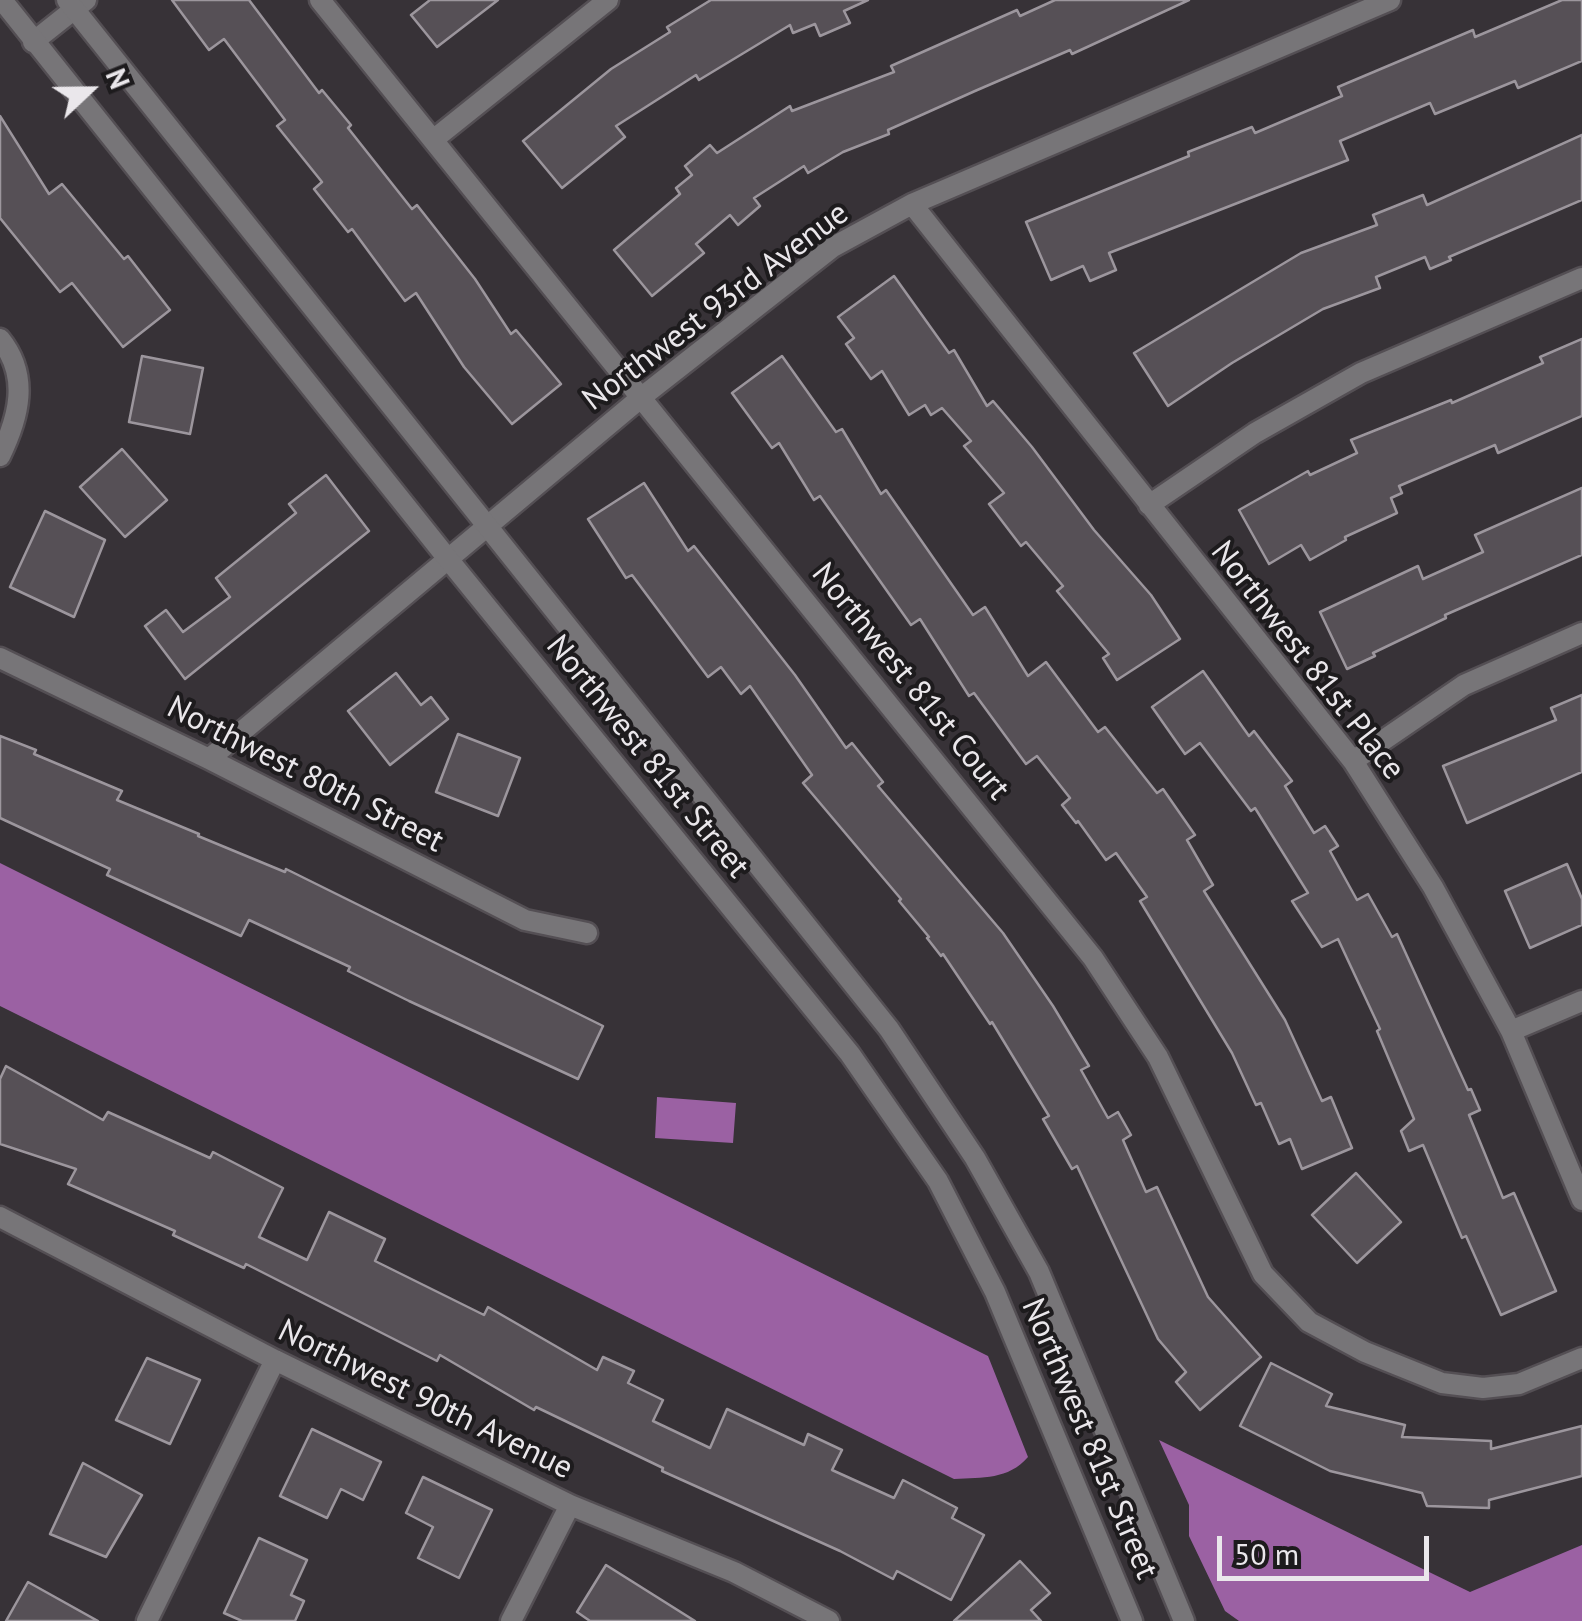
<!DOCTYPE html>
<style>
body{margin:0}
#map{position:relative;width:1582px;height:1621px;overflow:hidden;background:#373237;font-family:"PT Sans",sans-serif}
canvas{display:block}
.north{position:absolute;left:40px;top:40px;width:100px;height:100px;-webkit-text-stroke:8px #1d1b1d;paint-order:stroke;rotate:68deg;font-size:28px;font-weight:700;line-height:40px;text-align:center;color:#eae7eb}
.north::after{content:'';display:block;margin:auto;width:35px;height:45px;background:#eae7eb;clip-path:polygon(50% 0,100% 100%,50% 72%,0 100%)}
.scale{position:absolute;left:1217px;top:1536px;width:212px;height:45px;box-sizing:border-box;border:5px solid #eae7eb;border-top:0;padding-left:12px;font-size:30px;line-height:35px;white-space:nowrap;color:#eae7eb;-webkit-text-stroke:8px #1d1b1d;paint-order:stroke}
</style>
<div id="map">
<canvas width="1582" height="1621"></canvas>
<div class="north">N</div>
<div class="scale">50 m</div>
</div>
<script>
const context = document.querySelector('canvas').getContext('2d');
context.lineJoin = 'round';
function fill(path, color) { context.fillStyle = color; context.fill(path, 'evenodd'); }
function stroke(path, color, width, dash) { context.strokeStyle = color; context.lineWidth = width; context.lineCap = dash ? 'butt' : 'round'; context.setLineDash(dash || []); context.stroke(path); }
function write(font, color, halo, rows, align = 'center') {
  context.font = font + ' "PT Sans",sans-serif'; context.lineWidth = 8; context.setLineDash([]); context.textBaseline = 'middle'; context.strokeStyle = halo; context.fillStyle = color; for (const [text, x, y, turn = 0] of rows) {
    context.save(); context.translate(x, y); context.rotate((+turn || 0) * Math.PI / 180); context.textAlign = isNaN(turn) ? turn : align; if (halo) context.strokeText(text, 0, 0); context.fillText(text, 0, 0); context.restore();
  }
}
const water = new Path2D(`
 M0,863L988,1356L1028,1457C1008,1480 983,1477 954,1479L0,1006Z
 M657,1097L736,1103L733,1143L655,1138Z
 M1159,1440L1470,1592L1582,1545V1621H1239L1225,1611L1189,1536V1505Z`);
const building = new Path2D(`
 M172,0H249L319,93L322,90L351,125L348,128L412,209L417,205L475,279L511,334L516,330L561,384L512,424L464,367L416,293L405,301L352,229L348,232L314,189L322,182L277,126L285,120L224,39L209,50Z
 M430,0H498L437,47L411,15Z
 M711,0H868L844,11L850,23L820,36L815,24L793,33L790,25L699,80L696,75L616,126L625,137L562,188L523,141L611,69L670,32L667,27Z
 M1055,0H1189L1072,54L1070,50L975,91L888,130L889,134L843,152L808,173L804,166L754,198L760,206L738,225L730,215L696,244L704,253L652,296L614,250L680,194L676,188L692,175L685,166L710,145L717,153L790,106L792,111L894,72L891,66L1017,10L1020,16Z
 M1562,0H1582V61L1518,88L1515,81L1435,114L1430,103L1340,141L1348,160L1109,253L1116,270L1090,281L1083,266L1051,280L1026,222L1189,156L1188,152L1211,143L1252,127L1255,133L1342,96L1338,87L1473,30L1475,37Z
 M0,116L49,194L62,184L124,259L128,256L170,310L123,347L72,283L60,292L0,218Z
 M1582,135V200L1449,257L1451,260L1430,269L1425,257L1376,277L1380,288L1323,309L1232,363L1168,406L1134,353L1301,253L1377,225L1373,215L1423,195L1427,205Z
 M894,276L949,353L954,350L987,406L993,401L1032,447L1094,530L1151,595L1180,639L1117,680L1103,658L1109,654L1057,591L1063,586L1026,542L1021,546L989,504L1004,493L964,446L971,441L942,408L931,415L925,405L909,415L882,371L871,379L846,344L854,338L838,317Z
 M1582,339V416L1498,453L1495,445L1399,486L1402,493L1391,498L1397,513L1345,537L1346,540L1310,560L1301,545L1269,564L1239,510L1308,471L1310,475L1357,453L1351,440L1451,400L1452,403L1543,363L1540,357Z
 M142,356L203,368L190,434L129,422Z
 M782,356L836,432L842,429L881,494L886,490L973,615L985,607L1028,676L1046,662L1098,732L1105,727L1157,793L1163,789L1195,835L1187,840L1213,885L1204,891L1285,1020L1322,1101L1331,1097L1352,1148L1302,1169L1290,1139L1279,1144L1261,1103L1256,1105L1232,1053L1140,901L1147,897L1116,853L1106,860L1078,821L1076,823L1062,805L1070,798L1037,756L1026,764L974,693L969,696L920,619L911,625L820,496L814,500L779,443L772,448L732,393Z
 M122,449L167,500L125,537L80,487Z
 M326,475L369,531L185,679L145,626L166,610L183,632L230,597L216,578L296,513L289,504Z
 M644,483L688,551L694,546L795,675L846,748L852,743L883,782L878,786L1003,933L1053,1006L1089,1066L1081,1070L1108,1118L1118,1112L1131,1135L1123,1140L1146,1192L1157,1187L1208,1297L1261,1357L1200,1410L1176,1382L1186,1372L1158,1339L1077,1166L1072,1169L1043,1119L1049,1116L992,1022L990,1024L943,954L941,956L927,938L929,937L899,901L901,899L803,783L812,775L750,686L741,694L721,667L708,677L632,575L626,578L588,519Z
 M1582,488V555L1445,615L1446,618L1373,653L1375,656L1347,669L1320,612L1418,566L1423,579L1483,552L1475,535Z
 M45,511L105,540L74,617L10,587Z
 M1203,671L1249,736L1254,731L1292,781L1285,786L1314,833L1325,826L1338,846L1330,851L1357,900L1368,894L1392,937L1397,934L1468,1090L1471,1089L1480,1110L1469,1115L1503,1198L1514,1193L1556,1291L1501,1315L1466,1236L1462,1238L1423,1145L1409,1151L1401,1131L1414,1119L1377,1031L1380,1029L1338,939L1322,947L1292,901L1308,893L1255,808L1251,811L1200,743L1185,754L1152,707Z
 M396,673L421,705L431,697L448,719L390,765L348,711Z
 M1582,695V772L1467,823L1443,766L1556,720L1551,708Z
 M458,734L520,758L498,816L436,792Z
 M0,736L36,750L34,754L122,791L117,800L199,834L198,836L285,872L286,869L603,1026L578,1079L409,1001L348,971L350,967L249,920L241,936L107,875L110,869L0,818Z
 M1567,864L1582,899V925L1530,948L1505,891Z
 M6,1066L103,1120L108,1112L210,1158L213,1152L283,1188L259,1237L307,1260L329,1212L385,1239L375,1261L484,1315L488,1307L597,1370L603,1357L634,1371L628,1383L663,1400L653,1421L710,1448L727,1409L804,1445L808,1434L842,1450L832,1470L894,1498L903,1480L957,1508L952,1518L984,1535L951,1600L897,1571L893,1579L840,1551L662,1471L663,1468L536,1407L534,1410L440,1355L437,1361L246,1264L244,1268L173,1235L175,1231L68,1184L76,1169L0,1144V1079Z
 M1356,1173L1401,1222L1357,1263L1312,1215Z
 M147,1358L200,1380L170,1444L116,1420Z
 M1271,1363L1332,1394L1326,1406L1405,1425L1402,1437L1491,1441V1449L1582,1426V1476L1489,1500V1508L1427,1506L1422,1493L1330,1471L1240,1426Z
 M312,1429L381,1462L363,1500L341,1489L327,1518L280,1496Z
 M83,1463L142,1495L106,1557L50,1534Z
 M423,1477L492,1510L459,1578L418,1558L433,1527L406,1513Z
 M259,1538L307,1560L291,1595L304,1601L295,1621H242L224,1613Z
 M1020,1561L1050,1593L1031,1610L1041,1621H954Z
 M606,1565L695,1621H590L577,1612Z
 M28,1582L98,1621H6Z`);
const minor = new Path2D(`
 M320,0L1093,958L1158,1057L1263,1274L1309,1322L1365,1352L1442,1383L1483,1388L1519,1384L1582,1358
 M33,42L86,0
 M433,140L608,0
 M912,204L1353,761L1433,887L1511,1031L1582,1200
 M0,339C30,376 19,417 0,456
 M1149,505L1255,433L1361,373L1582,278
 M0,658L209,759L525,920L587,933
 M209,759L643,396L833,247L912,204L1390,0
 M1353,761L1464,685L1582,633
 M1511,1031L1582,1001
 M0,1217L275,1360L570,1505L734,1572L829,1621
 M147,1621L275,1360
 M511,1621L570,1505`);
const tertiary = new Path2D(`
 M2,0L448,559L850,1054L938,1181L995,1292L1132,1621
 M67,0L889,1029L975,1158L1039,1272L1184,1621`);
const streetNames = [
 ["Northwest 93rd Avenue",716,307,-37],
 ["Northwest 81st Place",1307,661,52],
 ["Northwest 81st Court",910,682,51],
 ["Northwest 81st Street",647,757,51],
 ["Northwest 80th Street",305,775,27],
 ["Northwest 90th Avenue",425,1400,26],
 ["Northwest 81st Street",1089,1439,67]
];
fill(water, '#9b61a3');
fill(building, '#565056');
stroke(building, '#9c969d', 2.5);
stroke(minor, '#544f54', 25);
stroke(tertiary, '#544f54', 25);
stroke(minor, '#777578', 20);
stroke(tertiary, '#777578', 20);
write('32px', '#eae7eb', '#1d1b1d', streetNames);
</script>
